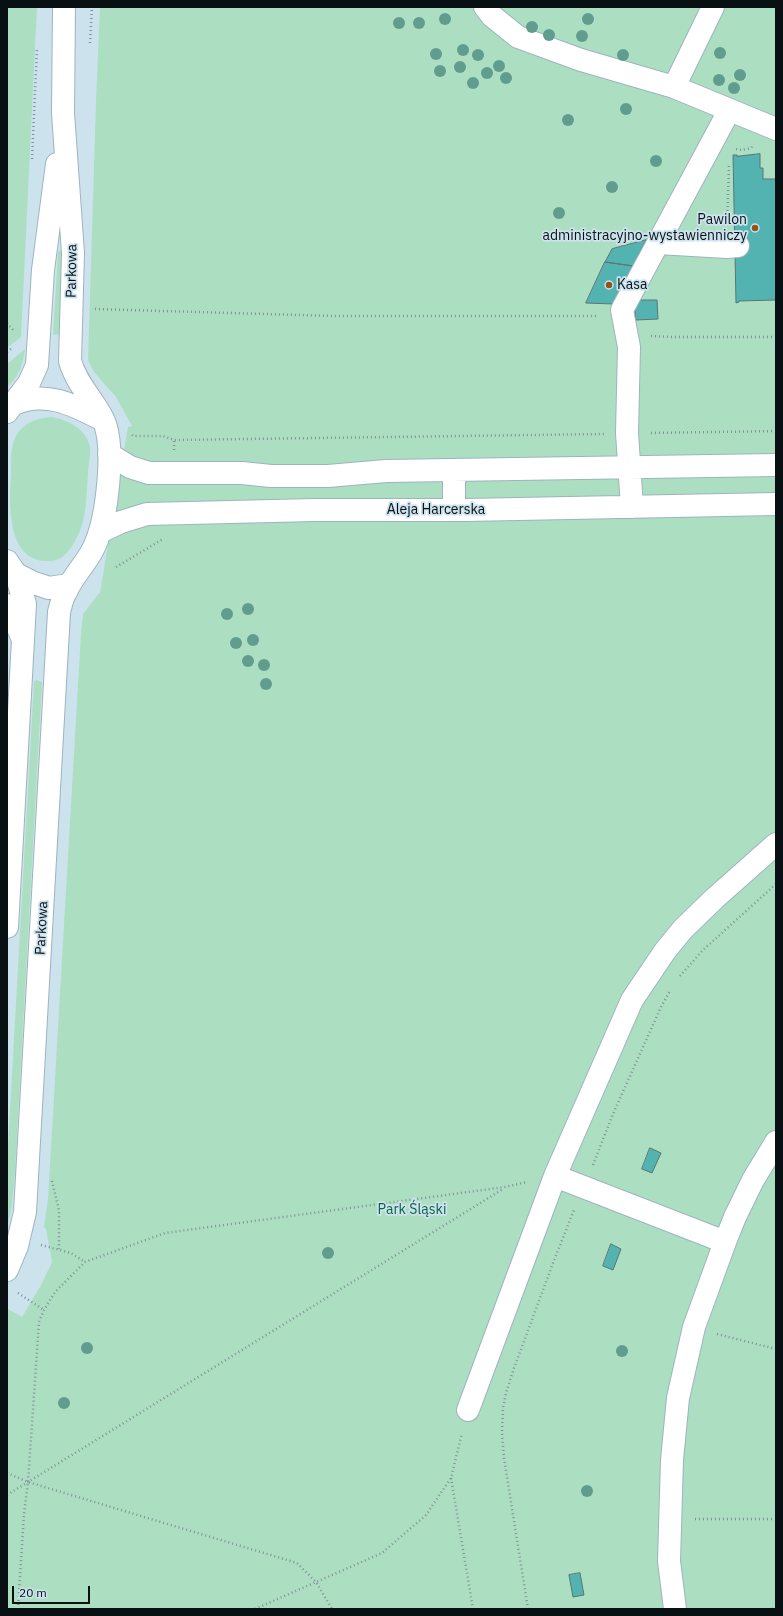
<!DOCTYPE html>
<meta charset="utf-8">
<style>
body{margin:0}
#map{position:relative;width:783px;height:1616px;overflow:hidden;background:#cce3ee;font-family:"IBM Plex Sans",sans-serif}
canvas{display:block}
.frame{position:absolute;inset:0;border:8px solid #081014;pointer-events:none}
.scale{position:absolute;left:12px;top:1586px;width:78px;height:18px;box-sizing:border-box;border:2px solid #081014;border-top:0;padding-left:5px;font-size:12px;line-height:14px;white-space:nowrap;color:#081014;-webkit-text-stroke:3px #cce3ee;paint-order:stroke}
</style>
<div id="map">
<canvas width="783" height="1616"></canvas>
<div class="frame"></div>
<div class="scale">20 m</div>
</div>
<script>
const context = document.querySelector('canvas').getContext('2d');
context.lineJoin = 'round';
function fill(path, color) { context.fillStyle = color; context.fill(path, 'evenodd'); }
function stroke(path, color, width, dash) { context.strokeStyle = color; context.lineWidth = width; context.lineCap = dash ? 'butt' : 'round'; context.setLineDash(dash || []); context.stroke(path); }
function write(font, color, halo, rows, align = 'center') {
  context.font = font + ' "IBM Plex Sans",sans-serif'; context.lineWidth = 3.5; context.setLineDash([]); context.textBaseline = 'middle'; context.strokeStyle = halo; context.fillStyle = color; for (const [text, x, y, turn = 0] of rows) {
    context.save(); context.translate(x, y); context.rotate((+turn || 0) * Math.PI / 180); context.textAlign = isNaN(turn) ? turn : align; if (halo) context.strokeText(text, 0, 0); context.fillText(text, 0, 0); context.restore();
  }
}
const green = new Path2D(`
 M7,7H37L21,337L7,348Z
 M100,7H776V1609H7V1311L8,1309L22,1317L41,1285L52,1262L46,1229L44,1227L48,1199L81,633L83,614L100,592L128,427L132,426L116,397L94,372L88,360L96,101Z
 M61,250L63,251L61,334L53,335L58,252Z
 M25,349C23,364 19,377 7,387V364Z
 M52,417C68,420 87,429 90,447C91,455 88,466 88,474C86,502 87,526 70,549C65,556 58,561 50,561C6,564 9,502 11,474C11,462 10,449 15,438C22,423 37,418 52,417Z
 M36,680L42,682L15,1171L12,1205L7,1229V1163L34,682Z`);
const building = new Path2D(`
 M760,154V168H763V179H776V300L739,301V302L736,303L733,155H737V156Z
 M646,240L633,266L605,262L612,249Z
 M605,262L633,266L613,304L586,303Z
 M635,300H657L658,319L636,320Z
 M650,1148L661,1153L652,1173L642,1169Z
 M611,1244L621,1249L613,1270L603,1266Z
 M580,1573L584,1595L573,1597L569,1575Z`);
const path = new Path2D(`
 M90,43L92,7
 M736,149L742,150L751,148L753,145
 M32,159L37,48
 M727,223L729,166
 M95,309L333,316H598
 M7,323L15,332
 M651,336L671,337H776
 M7,352L13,347
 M651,433L776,431
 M132,435L133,436H163L174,440L604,434
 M174,450V440
 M116,567L163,539
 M680,976L703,950L776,884
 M593,1165L613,1114L661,1007L670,991
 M52,1181L59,1210V1249
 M41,1245L71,1253L85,1262
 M18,1293L44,1310
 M717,1334L776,1349
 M7,1473L28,1482L297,1563L316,1582L332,1609
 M451,1478L473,1609
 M7,1495L503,1189
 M695,1519H776
 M18,1609L24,1514L28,1482L39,1322L44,1310L55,1292L85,1262L165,1233L505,1187L527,1182
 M255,1609L382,1553L426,1515L451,1478L462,1433
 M528,1609L504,1458L502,1433L503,1408L506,1393L514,1368L553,1263L574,1210
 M772,1609L776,1608`);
const minor = new Path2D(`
 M485,7L492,16L518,37L581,60L674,87L776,129
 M674,87L713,7
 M658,243L727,247L738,246
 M12,405C44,389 74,405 103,420
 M7,412L29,383L37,365L43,270L57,164
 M109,454L130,467L149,473H242L271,476H328L386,471L776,465
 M454,470V510
 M632,507L627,433L629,347L622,310L729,111
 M100,532L121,522L147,514L314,510H466L776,504
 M7,561L16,574L34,583L49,588L69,585
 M7,605L22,637
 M7,927L25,604L16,574
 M555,1176L725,1242
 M7,1270L17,1246L25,1212L59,612C61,605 62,598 66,592C73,575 88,562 95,545C107,518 116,446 103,419C93,399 76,383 70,361L73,253L63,113L64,7
 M468,1410L555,1176L632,1000L665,951L683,929L715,898L776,844
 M675,1609L669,1561L672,1460L678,1398L694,1327L725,1242L735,1217L753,1180L776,1142`);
const trees = [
 [445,19],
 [588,19],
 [399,23],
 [419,23],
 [532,27],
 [549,35],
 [582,36],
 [463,50],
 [720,53],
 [436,54],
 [478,55],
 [623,55],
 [499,66],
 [460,67],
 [440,71],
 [487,73],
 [740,75],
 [506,78],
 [719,80],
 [473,83],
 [734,88],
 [626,109],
 [568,120],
 [656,161],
 [612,187],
 [559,213],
 [248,609],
 [227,614],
 [253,640],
 [236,643],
 [248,661],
 [264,665],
 [266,684],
 [328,1253],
 [87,1348],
 [622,1351],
 [64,1403],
 [587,1491]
];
const markers = [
 [755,228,4,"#915318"],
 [609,285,4,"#915318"]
];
const poiNames = [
 ["Pawilon",747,220],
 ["administracyjno-wystawienniczy",747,236],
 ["Kasa",617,285,"left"]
];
const streetNames = [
 ["Parkowa",72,271,-89],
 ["Aleja Harcerska",436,510],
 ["Parkowa",42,928,-87]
];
const parkNames = [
 ["Park Śląski",412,1210]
];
fill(green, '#acdfc2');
fill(building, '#53b3b1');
stroke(building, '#5c7574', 1);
stroke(minor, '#9db4be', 24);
stroke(path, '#809199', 2.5, [1, 3]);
stroke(minor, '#fff', 22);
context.fillStyle = '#619d8f';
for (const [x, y] of trees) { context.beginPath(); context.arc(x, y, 6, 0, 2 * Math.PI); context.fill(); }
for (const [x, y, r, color] of markers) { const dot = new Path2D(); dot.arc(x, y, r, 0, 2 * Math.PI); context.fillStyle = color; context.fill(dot); stroke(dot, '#cce3ee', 1.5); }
write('14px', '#081014', '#cce3ee', poiNames, 'right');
write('14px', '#081014', '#cce3ee', streetNames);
write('14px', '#0a6341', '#cce3ee', parkNames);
</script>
